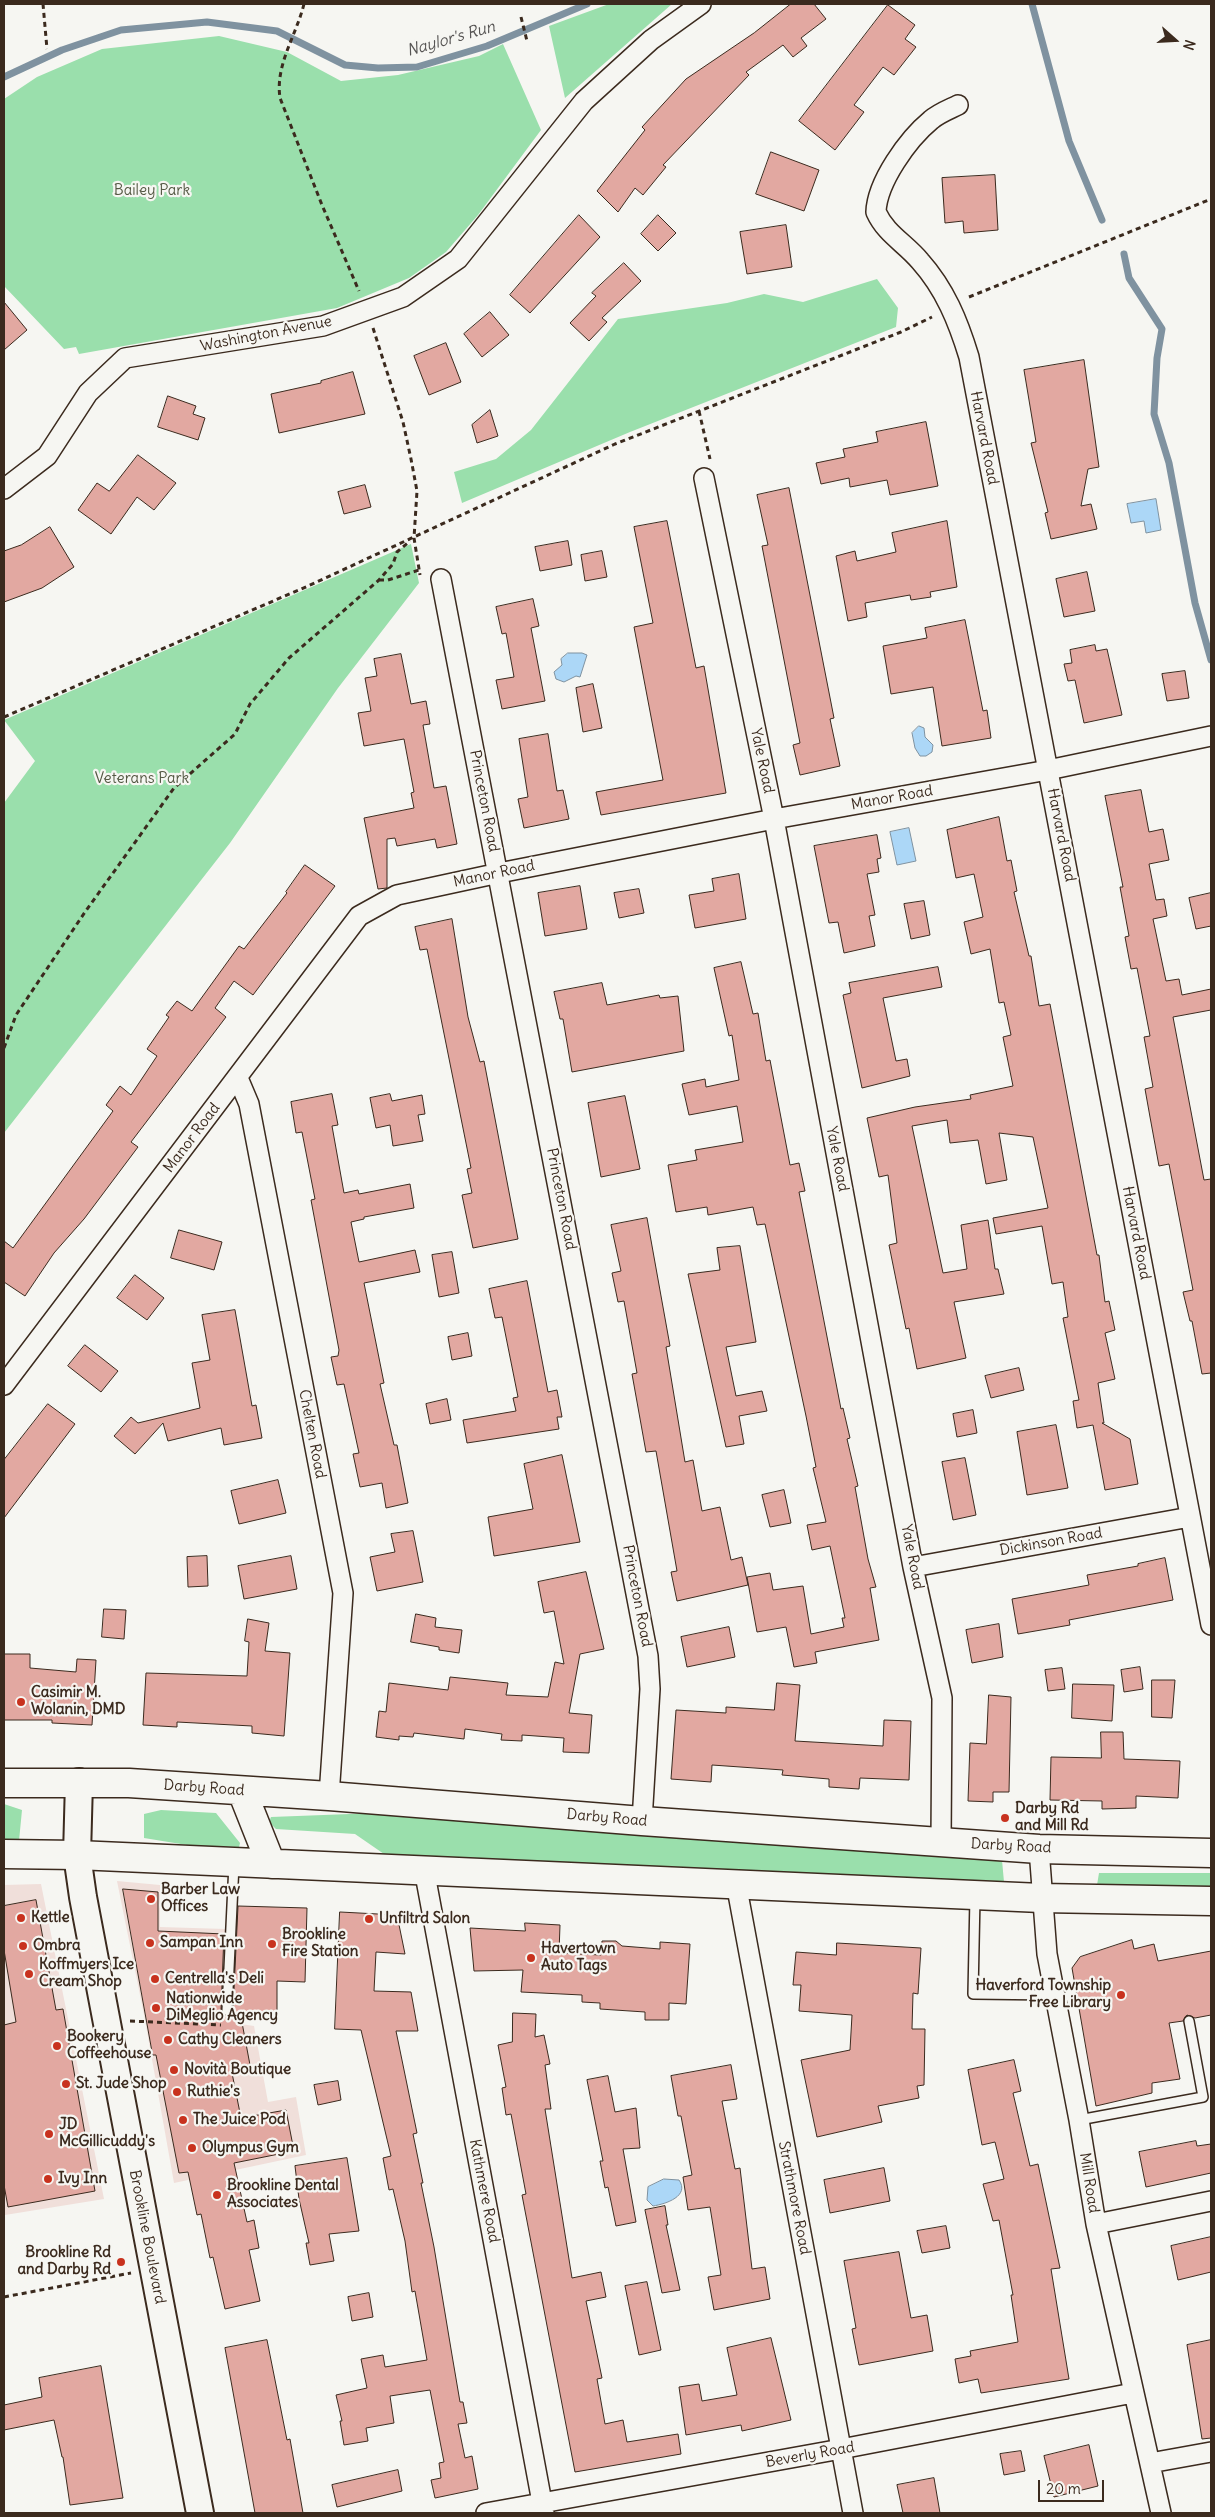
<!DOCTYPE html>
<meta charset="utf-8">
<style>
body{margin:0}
#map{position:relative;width:1215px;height:2517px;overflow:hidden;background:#f6f6f2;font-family:Delius,sans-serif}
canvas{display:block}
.frame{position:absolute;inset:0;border:5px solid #3b2a1e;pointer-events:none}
.north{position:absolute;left:1150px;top:15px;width:50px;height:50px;-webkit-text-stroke:4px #f6f6f2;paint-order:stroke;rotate:109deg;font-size:14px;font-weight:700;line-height:20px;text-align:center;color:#3b2a1e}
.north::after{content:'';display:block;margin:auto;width:18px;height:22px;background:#3b2a1e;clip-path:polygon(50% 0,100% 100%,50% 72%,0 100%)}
.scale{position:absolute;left:1038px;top:2480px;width:66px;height:22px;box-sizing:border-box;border:2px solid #3b2a1e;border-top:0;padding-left:6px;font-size:15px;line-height:18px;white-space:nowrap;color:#3b2a1e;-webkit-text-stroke:4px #f6f6f2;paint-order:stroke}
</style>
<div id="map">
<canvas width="1215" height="2517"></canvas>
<div class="frame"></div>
<div class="north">N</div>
<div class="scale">20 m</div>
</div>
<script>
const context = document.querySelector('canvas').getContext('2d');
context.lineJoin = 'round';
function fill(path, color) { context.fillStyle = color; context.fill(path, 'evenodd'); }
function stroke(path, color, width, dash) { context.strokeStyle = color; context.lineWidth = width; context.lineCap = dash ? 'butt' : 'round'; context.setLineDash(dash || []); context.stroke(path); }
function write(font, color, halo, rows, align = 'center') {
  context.font = font + ' Delius,sans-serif'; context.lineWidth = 4.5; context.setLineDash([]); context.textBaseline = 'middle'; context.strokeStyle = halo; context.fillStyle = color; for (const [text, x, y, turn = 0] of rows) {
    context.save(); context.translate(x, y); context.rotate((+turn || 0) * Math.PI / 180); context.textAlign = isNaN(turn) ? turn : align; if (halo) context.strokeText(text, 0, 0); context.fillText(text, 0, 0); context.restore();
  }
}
const built = new Path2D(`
 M117,1881L160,1885V1927L226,1929L221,2021L254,2026L268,2102L296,2097L306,2155L174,2183L145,2020Z
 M41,1884L104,2199L5,2215L4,1885Z`);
const green = new Path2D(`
 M609,4H672L565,98L549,26Z
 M219,36L287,52L341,81L398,75L479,56L503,44L541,130L478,215L446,252L409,278L337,308L79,354L76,347L64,349L4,286V99L37,77L102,49Z
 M877,279L898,308L896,327L630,432L462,503L454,472L496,459L531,430L618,319L727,303L764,294L803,302Z
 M411,544L419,583L338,688L230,843L4,1133V803L35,761L4,720Z
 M4,1804L22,1810L19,1841H4Z
 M161,1810L216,1813L240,1843L239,1847L193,1846L144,1838V1814Z
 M376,1813L1002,1860L1004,1882L384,1854L355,1834L276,1829L269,1822L271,1817Z
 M1099,1873H1211V1889L1097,1885Z`);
const water = new Path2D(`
 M1156,499L1161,530L1146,533L1144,521L1131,523L1127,504Z
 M568,653H582L587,655L580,677L576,676L564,682L556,679L554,672L562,665L561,659Z
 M919,726L924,728L925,737L933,745L932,752L926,756H920L915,748L912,733Z
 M909,828L916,861L897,865L890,832Z
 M664,2179L679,2180C690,2196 666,2204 653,2206L647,2200L648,2187Z`);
const stream = new Path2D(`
 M1032,4L1069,141L1102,220
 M4,77L62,50L121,30L207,22L277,31L345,65L378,68L417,67L487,46L587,4
 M1124,254L1129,278L1162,329L1157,358L1154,414L1169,463L1195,603L1211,660`);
const building = new Path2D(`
 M791,4H814L826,19L801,38L807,46L793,57L783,45L746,72L749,75L663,165L666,167L643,195L635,188L618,212L597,191L645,130L642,127L686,79L754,33Z
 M888,5L915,25L905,39L916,47L894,75L883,67L854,105L864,112L835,150L799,121Z
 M771,152L819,170L804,211L756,194Z
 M995,175L998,230L964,233L963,221L945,223L942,178Z
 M579,215L600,237L530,313L510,295Z
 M658,215L676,233L658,251L641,234Z
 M786,225L792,267L747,274L740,232Z
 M624,263L641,281L602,318L607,322L589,341L570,323L596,296L592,293Z
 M4,302L27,330L4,350Z
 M490,312L509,335L482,357L464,334Z
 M446,343L461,382L429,395L414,356Z
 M1084,360L1099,467L1088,469L1081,506L1091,504L1097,529L1051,539L1045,513L1048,512L1031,443L1036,442L1024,370Z
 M353,372L365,414L279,433L271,394L321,383V381Z
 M168,396L196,406L193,414L205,418L198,440L158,427Z
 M490,410L498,436L477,443L472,425Z
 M926,422L938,486L890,495L887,480L850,487L849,478L821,484L816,463L845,457L843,449L878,442L876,432Z
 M138,455L176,483L154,510L137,497L111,534L78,510L97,483L109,491Z
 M365,485L371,507L344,514L338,492Z
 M789,488L834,718L830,719L840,766L800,775L793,745L800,743L762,546L768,545L757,495Z
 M667,521L696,668L704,666L726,793L601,815L596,792L663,780L634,627L653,623L634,527Z
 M947,521L957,587L930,592L931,597L911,600L910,595L865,603L867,617L848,621L836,556L855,551L857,561L896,552L892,533Z
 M50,527L74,567L42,588L4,602V551L21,545Z
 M568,541L572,565L540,571L535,547Z
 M602,551L607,577L585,581L581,555Z
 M1087,572L1095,611L1064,617L1056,579Z
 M533,599L539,626L531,628L545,701L502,709L496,680L514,677L506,633L502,634L496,607Z
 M965,620L983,711L987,710L991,738L942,746L933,687L891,694L883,646L927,638L925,628Z
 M1095,645L1096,651L1107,649L1122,715L1084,723L1075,680L1068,681L1064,664L1072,663L1070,650Z
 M401,654L411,704L426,701L430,724L423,725L434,788L446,786L457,844L437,848L435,839L397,846L395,838L387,839V888L378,889L364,818L414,808L411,793L414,792L404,739L364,746L358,713L371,711L365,678L377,676L374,659Z
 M1185,671L1189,698L1167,701L1162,674Z
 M593,684L602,728L583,732L576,688Z
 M548,734L557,791L563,790L569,819L524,828L518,799L528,797L519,739Z
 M1141,790L1149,832L1163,829L1169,860L1149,864L1156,900L1164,899L1167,916L1153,919L1166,981L1179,979L1182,995L1211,989V1010L1173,1017L1204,1180L1211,1179V1373L1202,1374L1192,1321H1190L1183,1292L1193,1290L1169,1164L1159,1166L1150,1117L1145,1089L1153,1087L1144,1037L1150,1036L1137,968L1131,969L1125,937L1129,936L1120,887H1123L1105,796Z
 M999,817L1007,861L1011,860L1017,891L1014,892L1029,956H1031L1039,1006L1050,1004L1097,1255H1099L1105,1302L1109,1301L1115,1330L1105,1333L1115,1379L1098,1383L1104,1423H1102L1130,1439L1138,1484L1105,1490L1093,1425L1077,1428L1073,1401L1079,1400L1063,1318L1068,1317L1063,1282L1052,1284L1042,1226L996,1234L993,1218L1048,1208L1033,1137L999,1133L1007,1180L986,1184L978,1140L950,1143L947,1120L912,1126L943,1273L967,1269L961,1225L988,1220L995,1269H998L1004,1294L954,1302L966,1358L917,1369L909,1328L906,1329L889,1245L897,1243L888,1175L879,1177L867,1118L915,1107L971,1099L970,1095L1013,1086L1003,1037L1011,1035L1004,1002L999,1003L990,949L971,954L964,922L983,917L974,874L956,878L947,830Z
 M877,835L881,858L877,859L879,872L867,874L875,915L869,916L875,946L844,953L838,922L829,923L814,846Z
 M305,865L335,886L253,995L234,981L215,1008L226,1017L131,1142L138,1147L84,1219L54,1253L25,1296L4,1282V1241L13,1248L113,1111L106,1105L120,1086L131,1095L157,1056L147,1049L169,1017L166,1015L177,1001L192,1011L239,946L244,949L287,893L286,892Z
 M739,874L746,919L695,928L689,895L714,891L712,879Z
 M580,886L587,929L545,936L538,893Z
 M639,889L644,913L619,918L614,893Z
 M1211,893V926L1196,929L1189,898Z
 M924,901L930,935L911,939L904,904Z
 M452,919L468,1017L480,1062L484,1061L518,1239L473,1248L462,1195L472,1193L467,1169L471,1168L427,949L420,950L415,927Z
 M741,962L753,1014L758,1013L766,1061L770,1060L790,1165L799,1163L805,1191L799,1192L841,1409L843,1408L850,1438L847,1439L858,1486L855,1487L868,1559L876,1587L870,1588L879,1640L815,1652L817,1663L794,1667L786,1627L757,1632L747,1577L770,1573L773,1590L803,1586L811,1634L844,1627L842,1618H845L830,1546L812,1550L807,1525L826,1522L813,1468L816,1467L806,1416L765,1224L757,1225L753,1207L708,1215L707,1207L676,1212L668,1165L697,1160L695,1150L743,1142L737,1106L689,1115L682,1084L705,1079L706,1087L739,1080L732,1035L729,1036L714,968Z
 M938,967L942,987L883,998L896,1061L907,1059L910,1076L862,1088L843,995L851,993L849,983Z
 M602,983L607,1005L659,995L660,998L678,996L684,1051L572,1072L563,1019H560L554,992Z
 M332,1094L338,1125L332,1126L344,1193L358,1190L359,1194L410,1184L414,1208L364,1217V1219L351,1222L359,1262L415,1250L420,1272L364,1283L384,1383L380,1384L394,1445H397L408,1503L386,1508L382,1483L360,1487L353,1454L359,1453L344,1384L337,1385L331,1357L338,1356L339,1350L311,1200L315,1199L302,1132L296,1133L291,1102Z
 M390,1094L392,1101L422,1095L425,1114L418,1115L423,1141L393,1146L390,1125L376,1128L370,1098Z
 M625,1096L640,1169L601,1177L588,1103Z
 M647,1218L670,1346L666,1347L685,1462L693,1460L702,1511L720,1507L731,1560L742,1557L748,1585L677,1601L671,1572L677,1571L656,1451L646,1452L632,1374L637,1373L624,1301L618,1302L612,1273L621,1271L611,1225Z
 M179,1230L222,1242L214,1270L171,1258Z
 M740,1246L756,1342L726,1347L736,1396L762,1391L767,1411L739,1416L744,1444L726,1447L688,1274L720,1270L717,1248Z
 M452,1252L459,1293L439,1297L432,1255Z
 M135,1275L164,1298L147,1320L117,1298Z
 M527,1281L548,1392L557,1390L562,1417H557L559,1429L467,1443L463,1420L516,1411L513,1398L518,1397L502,1317L495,1318L489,1289Z
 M235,1310L252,1406L256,1405L262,1438L224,1445L221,1428L168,1441L163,1423L135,1454L114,1436L131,1417L138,1423L200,1408L192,1363L210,1360L202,1315Z
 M468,1333L472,1356L452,1360L448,1337Z
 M85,1345L118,1371L101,1392L68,1366Z
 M1019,1368L1024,1390L991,1398L985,1376Z
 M447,1399L451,1420L430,1424L426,1404Z
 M48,1404L75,1424L4,1518V1460Z
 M973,1410L977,1433L957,1437L953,1414Z
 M1056,1425L1068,1488L1027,1495L1017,1432Z
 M562,1455L580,1542L494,1556L488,1517L533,1509L524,1464Z
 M965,1458L976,1515L953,1520L942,1462Z
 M278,1480L286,1513L239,1524L231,1491Z
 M784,1490L791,1523L770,1527L762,1495Z
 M413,1531L423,1582L377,1591L370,1557L395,1552L391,1534Z
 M207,1556L208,1586L188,1587L187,1557Z
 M291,1556L297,1589L244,1599L238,1566Z
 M1165,1558L1173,1600L1069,1620L1070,1625L1018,1634L1012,1599L1089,1585L1087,1575L1138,1566V1564Z
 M586,1572L604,1649L580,1654L569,1713L592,1715L589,1753L563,1752L564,1738L522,1735V1741L501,1740L502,1734L465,1729L464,1739L414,1733L413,1737L399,1736V1740L376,1737L379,1711L386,1712L389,1683L448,1690L450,1677L508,1683L506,1695L548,1697L555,1662L564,1664L554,1611L544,1613L538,1582Z
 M104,1609L126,1610L124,1639L102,1637Z
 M416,1614L436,1618L435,1627L462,1630L459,1653L439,1650V1647L411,1642Z
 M248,1619L269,1623L265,1651L290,1653L284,1736L252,1733V1726L177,1722V1727L143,1725L146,1673L247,1676L249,1642L245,1641Z
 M999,1624L1003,1657L972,1663L966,1630Z
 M729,1627L735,1657L687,1667L681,1637Z
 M4,1654H30V1668L76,1672L77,1659L96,1660L92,1725L52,1723V1720H4Z
 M1140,1667L1143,1689L1124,1692L1121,1670Z
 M1062,1668L1065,1689L1048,1691L1045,1670Z
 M1152,1680H1175L1172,1718L1152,1717Z
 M777,1683L800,1685L795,1741L883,1746L884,1720L911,1721L909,1780L860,1778L859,1789L829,1787V1779L782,1775L783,1770L712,1765L711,1782L671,1779L676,1710L726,1713V1707L774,1710Z
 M1073,1684L1114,1685L1112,1721L1072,1718Z
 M989,1695L1011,1697L1009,1792H993V1802L968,1801L970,1743L986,1744Z
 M1101,1732H1123L1124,1759L1180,1761L1178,1798L1136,1796V1808L1102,1809V1801L1050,1800L1051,1757L1101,1758Z
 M123,1889L158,1892V1931L224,1934L221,2010L226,2016L230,2015L233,2010L238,1906L307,1908L305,1982L277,1981V2012H240L250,2065L231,2068L241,2118L286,2110L294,2151L234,2163L247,2222L254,2220L259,2248L249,2250L260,2301L225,2309L213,2257L210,2258L201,2214L197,2215L188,2172L179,2173L156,2055H153Z
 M36,1900L56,2010L63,2009L95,2191L8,2207L4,2185V2025L16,2022L4,1950V1906Z
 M340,1912L397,1915L405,1954L376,1952L374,1991L411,1992L418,2031H396L417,2133L413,2134L423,2183H421L434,2247L452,2355L460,2402H463L467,2423L458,2424L465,2458L472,2456L478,2489L435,2498L431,2480L441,2478L439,2463L444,2462L430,2390L390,2396L394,2423L366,2428L368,2441L344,2445L340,2421H342L336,2395L367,2388L361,2359L383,2355L385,2367L427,2360L415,2291L412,2292L405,2241L393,2189L389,2190L383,2158L391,2156L361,2030L335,2029Z
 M525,1923L560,1925L559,1953L601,1955L602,1941H616L622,1946L660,1949V1942L690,1944L686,2004L669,2003V2020H645V2012L600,2009V2003L582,2002V1995L521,1992L523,1970L474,1971L470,1928L525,1931Z
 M1132,1940L1134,1949L1154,1944L1158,1961L1211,1951V2015L1195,2018L1187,2015L1183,2021L1169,2023L1180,2079L1152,2083V2093L1096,2106L1072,1968L1080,1957Z
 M837,1943L921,1948L918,1994L913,1993L912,2029H925L924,2085L917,2086L919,2098L878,2106L882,2122L817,2137L801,2060L850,2050L852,2015L799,2011L801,1985H793L796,1952L836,1955Z
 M513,2013L536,2014L535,2037L544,2035L550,2064L545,2065L551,2109H545L572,2278L601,2272L606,2297L586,2301L602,2378L597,2379L605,2424L623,2420L627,2442L678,2434L681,2454L575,2472L522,2195L526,2194L511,2114L506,2115L502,2088L506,2087L498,2045L512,2042Z
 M1014,2060L1021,2091L1013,2093L1030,2166L1038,2164L1060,2268L1051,2269L1069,2379L981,2393L978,2379L959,2383L955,2359L971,2356L970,2351L1018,2342L1011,2295H1013L999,2220L993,2221L983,2184L1004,2179L995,2142L982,2145L968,2070Z
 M731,2065L737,2099L722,2101L735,2169L740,2168L752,2269L765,2267L770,2299L714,2310L708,2277L721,2275L710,2207L688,2210L683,2177L692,2175L681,2116H678L671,2076Z
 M608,2076L615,2112L636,2108L640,2148L623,2149L636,2222L616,2226L608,2187L605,2188L600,2161H603L587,2080Z
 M338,2081L341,2100L318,2105L314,2085Z
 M1196,2141L1197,2146L1211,2144V2173L1146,2187L1139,2152Z
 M347,2158L359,2231L329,2234L334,2261L310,2265L306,2243H309L299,2199L295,2166Z
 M884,2168L890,2201L830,2213L824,2180Z
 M665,2206L668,2225H666L680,2290L662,2293L645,2210Z
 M946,2226L950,2248L922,2253L917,2231Z
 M1211,2237V2272L1178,2280L1171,2246Z
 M899,2252L911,2318L927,2315L933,2351L859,2365L852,2329L856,2328L844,2261Z
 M647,2282L661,2350L639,2355L625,2286Z
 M369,2293L373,2317L352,2321L348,2297Z
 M771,2338L791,2420L742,2431L741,2425L686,2435L679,2387L699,2384L702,2401L737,2395L727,2348Z
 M267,2340L287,2440L290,2439L303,2513H255L225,2348Z
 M1211,2340V2438L1202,2439L1187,2345Z
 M101,2366L123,2498L70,2505L63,2457H62L54,2420L4,2430V2405L42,2397L39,2378Z
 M1089,2445L1098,2486L1054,2497L1044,2456Z
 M1021,2451L1025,2471L1004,2475L1000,2454Z
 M398,2470L402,2491L337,2507L332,2485Z
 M934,2478L940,2513H903L897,2485Z`);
const path = new Path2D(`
 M43,4L47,49
 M304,4C296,36 275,65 280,98L322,205L359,291
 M521,17L527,41
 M969,297L1211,199
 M373,328L403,422L411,459L417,491L414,538L420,575
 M699,411L710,459
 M379,580H388L419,570
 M4,717L308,586L615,444L901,332L932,317
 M4,1048L16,1015L85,912L174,788L235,734L250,704L289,658L379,580L393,564L397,552L410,541
 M130,2021L221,2025
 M4,2297L131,2273`);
const lane = new Path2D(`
 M975,1897L973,1994L1054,1995
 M227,2010L234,1864
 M1079,2120L1203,2097L1189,2021`);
const street = new Path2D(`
 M958,105C950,109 939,113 931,120C908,139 877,182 876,212C886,234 905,243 920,261C945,289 958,321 969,357L1211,1625
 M704,478L774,819L913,1567L942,1698L941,1842
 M4,489L47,456L88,393L125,358L323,326L403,297L458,259L584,101L651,40L701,4
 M441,579L648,1656L650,1689L642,1821
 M238,1078L249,1104L343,1593L329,1796
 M4,1385L359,916L397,895L499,873L774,819L1048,770L1211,736
 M913,1567L1190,1517
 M1039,1849L1047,1954L1079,2120L1096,2224L1161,2513
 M424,1869L544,2513
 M736,1883L853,2513
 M1096,2224L1211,2201
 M1150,2463L1211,2452
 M486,2513L841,2449L1133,2393`);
const secondary = new Path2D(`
 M79,1782L77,1855L83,1897L200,2513`);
const primary = new Path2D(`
 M4,1783H129L329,1796L642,1821L1039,1849L1211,1853
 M242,1791L271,1864
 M4,1854L77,1855L1041,1898L1211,1901`);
const markers = [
 [21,1702,5,"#c8321e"],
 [1005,1818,5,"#c8321e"],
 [151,1899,5,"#c8321e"],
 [21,1918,5,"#c8321e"],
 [369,1919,5,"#c8321e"],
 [150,1943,5,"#c8321e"],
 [272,1944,5,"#c8321e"],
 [23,1946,5,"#c8321e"],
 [531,1958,5,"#c8321e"],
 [29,1974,5,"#c8321e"],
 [155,1979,5,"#c8321e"],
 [1121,1995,5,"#c8321e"],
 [156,2008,5,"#c8321e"],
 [168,2040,5,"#c8321e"],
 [57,2046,5,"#c8321e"],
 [174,2070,5,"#c8321e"],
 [66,2084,5,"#c8321e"],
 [177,2092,5,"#c8321e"],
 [183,2120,5,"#c8321e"],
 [49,2134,5,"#c8321e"],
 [192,2148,5,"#c8321e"],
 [48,2179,5,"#c8321e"],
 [217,2195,5,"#c8321e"],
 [121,2262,5,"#c8321e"]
];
const parkNames = [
 ["Bailey Park",152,191],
 ["Veterans Park",142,779]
];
const streetNames = [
 ["Washington Avenue",266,334,-11],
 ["Harvard Road",984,438,79],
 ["Yale Road",762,761,78],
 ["Manor Road",892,798,-10],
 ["Princeton Road",484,801,79],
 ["Harvard Road",1061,835,79],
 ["Manor Road",494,874,-12],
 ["Manor Road",192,1138,-53],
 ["Yale Road",837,1159,79],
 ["Princeton Road",561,1199,79],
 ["Harvard Road",1136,1233,79],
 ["Chelten Road",312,1434,79],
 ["Dickinson Road",1051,1542,-10],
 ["Yale Road",912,1557,79],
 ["Princeton Road",637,1596,79],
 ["Darby Road",204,1788,4],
 ["Darby Road",607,1818,5],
 ["Darby Road",1011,1846,3],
 ["Mill Road",1089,2183,81],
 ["Kathmere Road",484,2191,79],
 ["Strathmore Road",794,2198,79],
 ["Brookline Boulevard",147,2237,79],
 ["Beverly Road",810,2455,-10]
];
const poiNames = [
 ["Casimir M.",31,1693],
 ["Wolanin, DMD",31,1710],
 ["Darby Rd",1015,1809],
 ["and Mill Rd",1015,1826],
 ["Barber Law",161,1890],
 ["Offices",161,1907],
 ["Kettle",31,1918],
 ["Unfiltrd Salon",379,1919],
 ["Brookline",282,1935],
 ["Fire Station",282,1952],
 ["Sampan Inn",160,1943],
 ["Ombra",33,1946],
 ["Havertown",541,1949],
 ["Auto Tags",541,1966],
 ["Koffmyers Ice",39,1965],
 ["Cream Shop",39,1982],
 ["Centrella's Deli",165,1979],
 ["Haverford Township",1111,1986,"right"],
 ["Free Library",1111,2003,"right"],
 ["Nationwide",166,1999],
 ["DiMeglio Agency",166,2016],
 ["Bookery",67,2037],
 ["Coffeehouse",67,2054],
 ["Cathy Cleaners",178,2040],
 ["Novità Boutique",184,2070],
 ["St. Jude Shop",76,2084],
 ["Ruthie's",187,2092],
 ["The Juice Pod",193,2120],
 ["JD",59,2125],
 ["McGillicuddy's",59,2142],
 ["Olympus Gym",202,2148],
 ["Ivy Inn",58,2179],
 ["Brookline Dental",227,2186],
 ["Associates",227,2203],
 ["Brookline Rd",111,2253,"right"],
 ["and Darby Rd",111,2270,"right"]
];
const waterNames = [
 ["Naylor's Run",451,39,-16]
];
fill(built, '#f0dfda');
fill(green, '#9adfac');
fill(water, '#acd7f7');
stroke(water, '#7f92a0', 1);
stroke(stream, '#7f92a0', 7);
fill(building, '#e2a8a1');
stroke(building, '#3b2a1e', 1);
stroke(lane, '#3b2a1e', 12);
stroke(street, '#3b2a1e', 22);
stroke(secondary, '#3b2a1e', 30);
stroke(primary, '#3b2a1e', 31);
stroke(path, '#3b2a1e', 3, [5, 4]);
stroke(lane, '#f6f6f2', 9);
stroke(street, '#f6f6f2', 19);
stroke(secondary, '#f6f6f2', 26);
stroke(primary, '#f6f6f2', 28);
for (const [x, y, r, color] of markers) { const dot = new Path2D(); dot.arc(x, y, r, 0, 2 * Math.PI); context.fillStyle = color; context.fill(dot); stroke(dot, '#f6f6f2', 2); }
write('15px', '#535742', '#f6f6f2', parkNames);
write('15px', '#3b2a1e', '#f6f6f2', streetNames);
write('bold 15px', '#3b2a1e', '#f6f6f2', poiNames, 'left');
write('italic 16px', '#575554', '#f6f6f2', waterNames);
</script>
